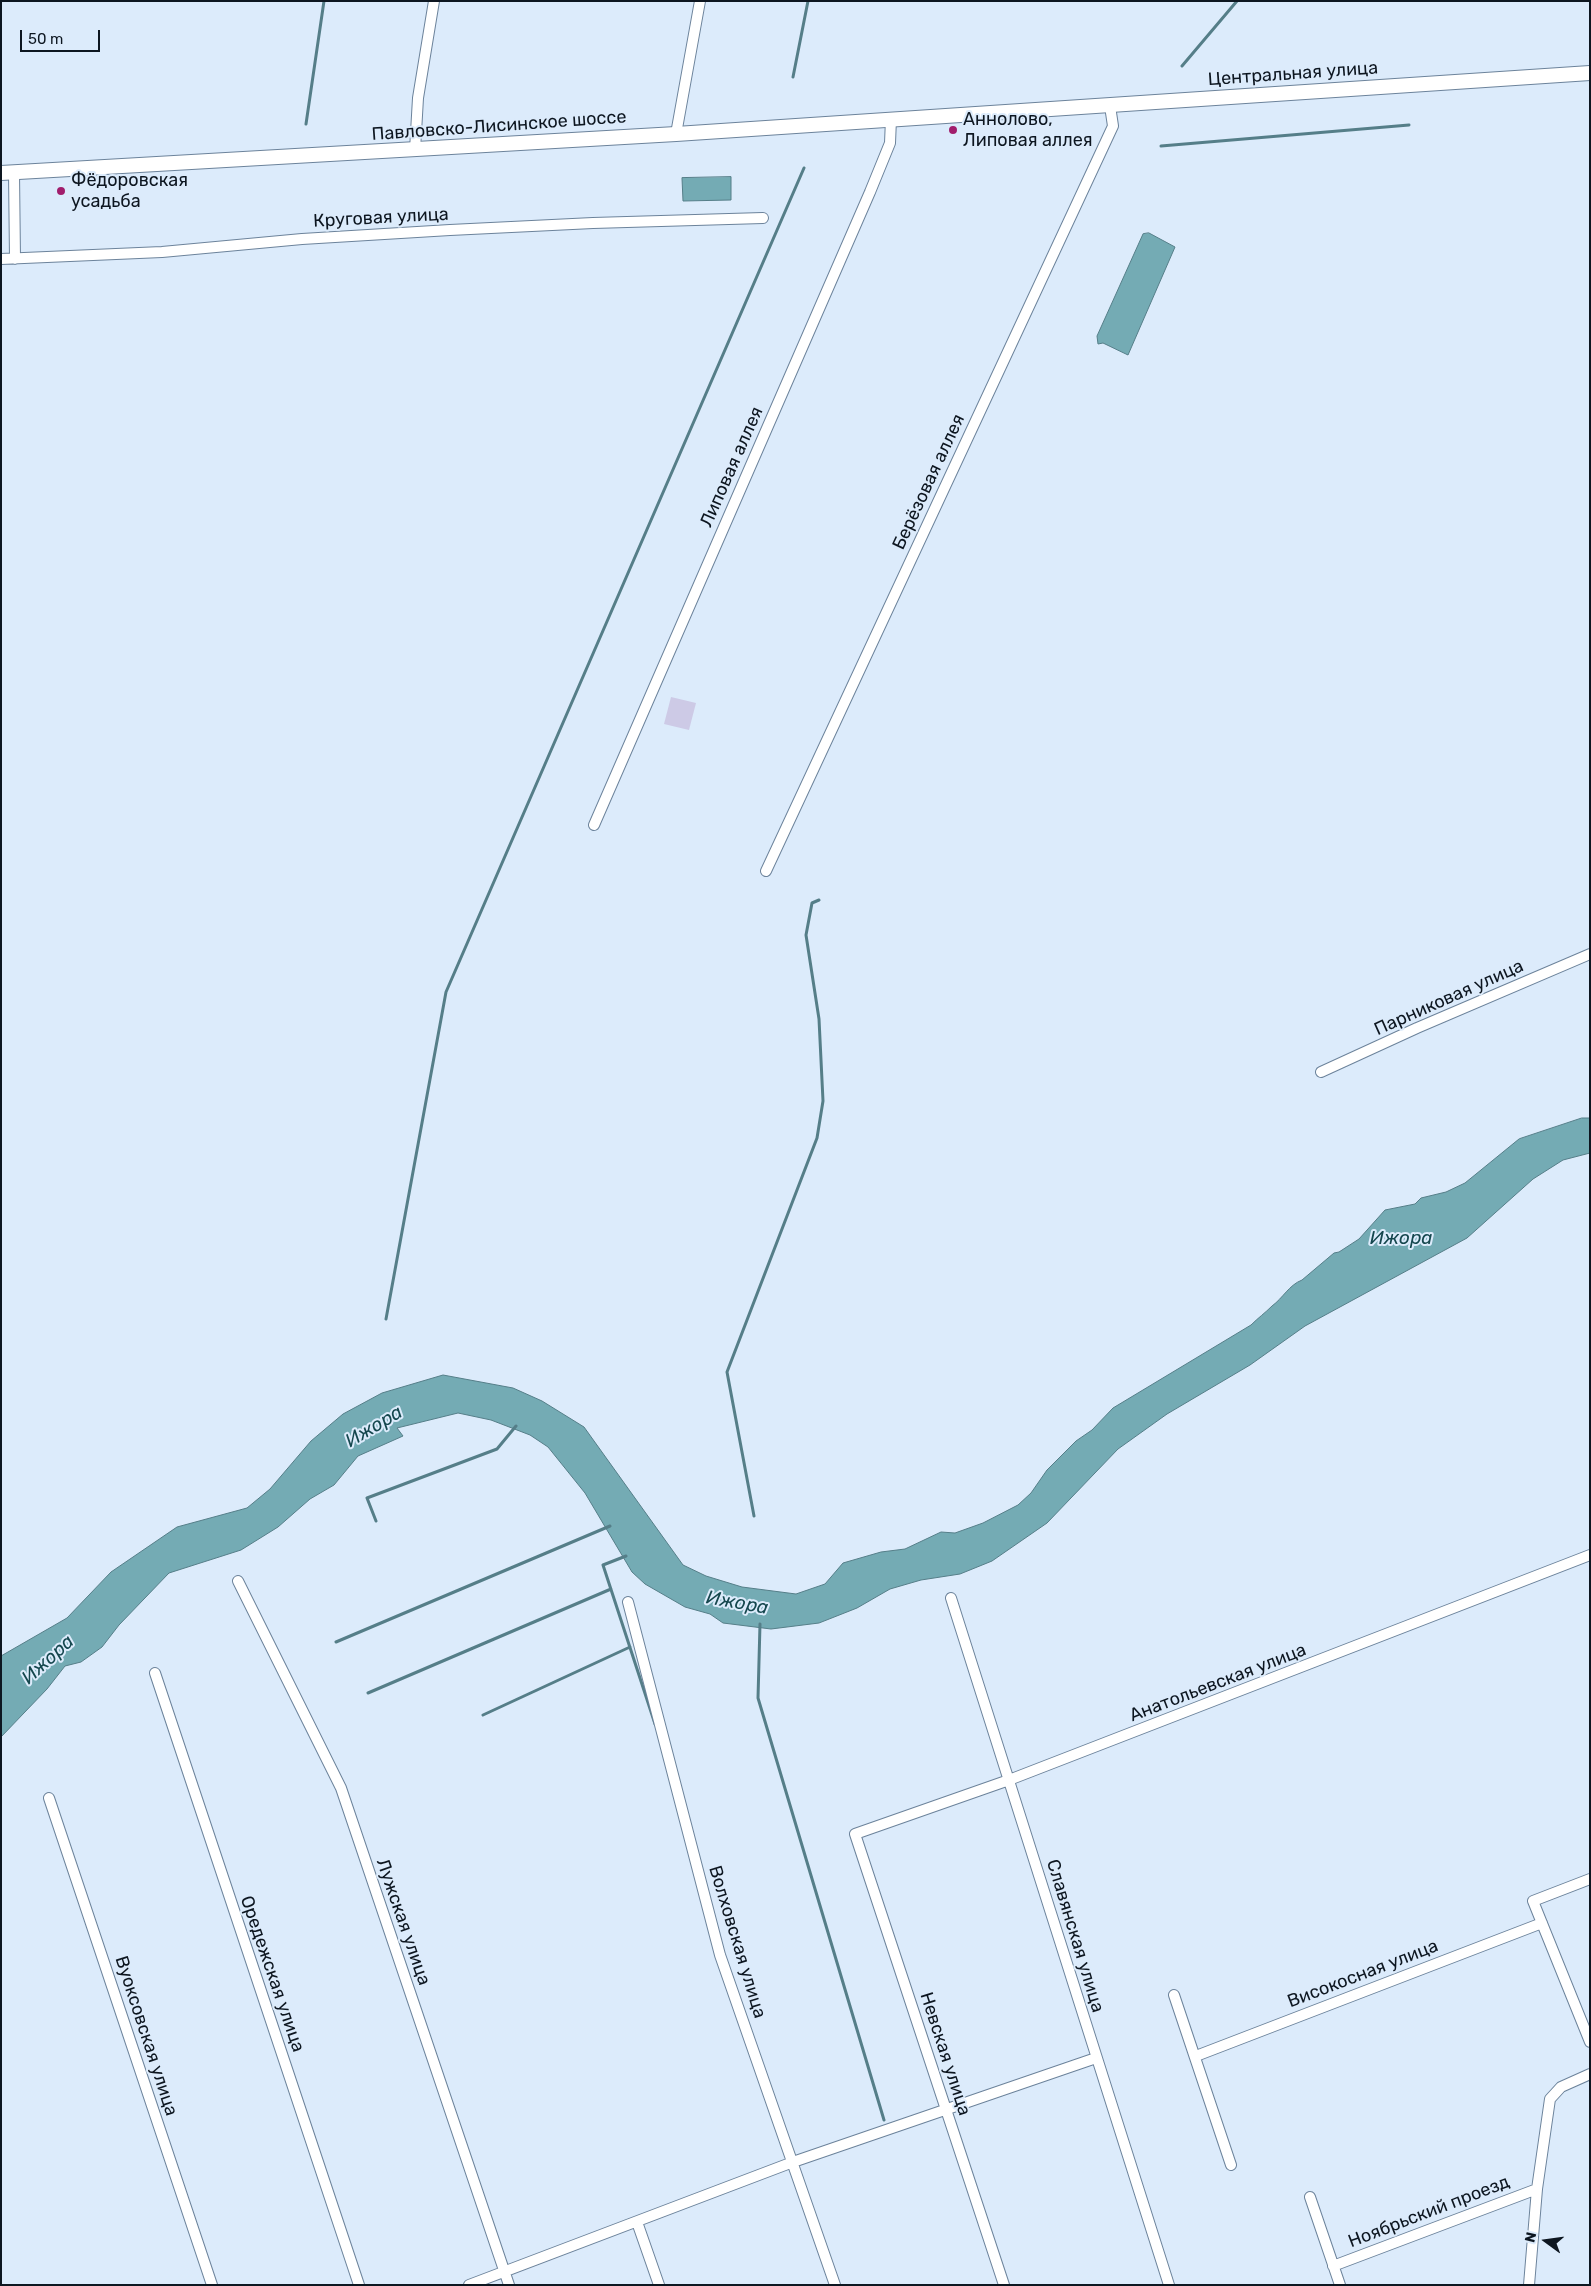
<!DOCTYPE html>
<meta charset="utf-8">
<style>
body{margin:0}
#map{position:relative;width:1591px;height:2286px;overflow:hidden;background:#dcebfb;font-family:Rubik,sans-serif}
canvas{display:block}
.frame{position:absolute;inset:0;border:2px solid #0d1620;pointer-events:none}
.north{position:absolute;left:1521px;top:2216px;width:50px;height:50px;-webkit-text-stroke:4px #dcebfb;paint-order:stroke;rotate:284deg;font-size:14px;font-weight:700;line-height:20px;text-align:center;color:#0d1620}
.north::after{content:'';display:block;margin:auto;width:18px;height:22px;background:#0d1620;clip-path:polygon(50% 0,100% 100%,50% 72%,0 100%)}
.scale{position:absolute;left:20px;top:30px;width:80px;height:22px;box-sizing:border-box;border:2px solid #0d1620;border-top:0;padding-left:6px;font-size:15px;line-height:18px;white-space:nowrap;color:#0d1620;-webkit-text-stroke:4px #dcebfb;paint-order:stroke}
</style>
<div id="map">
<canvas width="1591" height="2286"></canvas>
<div class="frame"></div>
<div class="north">N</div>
<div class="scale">50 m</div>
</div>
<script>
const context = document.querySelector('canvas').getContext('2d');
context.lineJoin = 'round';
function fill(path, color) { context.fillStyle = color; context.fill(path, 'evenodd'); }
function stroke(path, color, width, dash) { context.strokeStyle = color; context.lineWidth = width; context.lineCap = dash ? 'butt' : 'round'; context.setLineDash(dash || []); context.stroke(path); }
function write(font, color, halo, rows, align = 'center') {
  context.font = font + ' Rubik,sans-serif'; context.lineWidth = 4; context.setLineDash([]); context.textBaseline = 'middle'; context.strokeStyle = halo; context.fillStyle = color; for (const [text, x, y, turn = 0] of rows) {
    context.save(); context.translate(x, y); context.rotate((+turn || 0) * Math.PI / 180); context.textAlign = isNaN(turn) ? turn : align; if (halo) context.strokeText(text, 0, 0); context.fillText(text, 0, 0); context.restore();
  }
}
const green = new Path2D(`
 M671,697L696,703L689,730L664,724Z`);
const water = new Path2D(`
 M731,177V200L683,201L682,178Z
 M1149,233L1175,247L1128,355L1103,343L1098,344L1097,336L1143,234Z
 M1582,1118H1590V1153L1563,1160L1533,1179L1467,1238L1305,1326L1250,1365L1167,1414L1118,1449L1047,1523L992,1561L960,1574L921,1580L890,1589L857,1608L819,1623L771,1629L723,1623L710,1614L685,1607L645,1584L632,1572L585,1493L548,1447L530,1435L491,1420L458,1413L397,1428L403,1436L358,1456L334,1485L310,1499L278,1527L241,1550L169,1573L119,1625L102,1647L81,1662L65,1666L47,1689L1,1737V1656L67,1618L111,1572L177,1527L247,1508L270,1489L311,1441L343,1414L382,1393L443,1375L513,1388L542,1401L584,1427L683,1565L706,1576L742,1587L796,1594L825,1584L843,1563L881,1552L905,1549L941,1532L955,1533L983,1523L1018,1505L1031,1493L1047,1470L1076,1441L1092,1430L1113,1408L1251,1325C1258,1318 1265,1313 1272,1306C1283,1298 1289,1285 1302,1280L1334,1253L1339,1252L1359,1239L1385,1210L1415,1204L1421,1198L1446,1192L1465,1183L1519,1139Z`);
const stream = new Path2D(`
 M1182,66L1237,1
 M793,77L808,1
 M306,124L324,1
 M1161,146L1409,125
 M386,1319L446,992L804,168
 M754,1516L727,1372L817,1138L823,1101L819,1019L806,935L812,903L819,900
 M376,1521L367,1498L497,1449L516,1426
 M626,1556L603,1565L655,1724
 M760,1624L758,1698L884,2120
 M336,1642L610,1526
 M368,1693L611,1589
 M483,1715L630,1647`);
const minor = new Path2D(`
 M676,134L700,1
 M415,150L418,98L434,1
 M14,173L15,259
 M1,259L162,252L302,239L450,230L593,223L763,218
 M594,825L870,192L890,143L891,119
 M766,871L1113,126L1110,106
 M1321,1072L1417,1028L1590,954
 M238,1581L341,1788L509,2285
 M951,1598L1169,2285
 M628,1602L720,1955L835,2285
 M155,1673L359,2285
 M49,1798L212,2285
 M1590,1879L1533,1901L1590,2042
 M1174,1995L1231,2165
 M1196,2056L1542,1923
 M1310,2197L1340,2285
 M637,2222L659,2285
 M1333,2266L1537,2189
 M469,2285L793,2162L1096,2058
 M1004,2285L855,1834L1009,1780L1590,1555
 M1529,2285L1537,2189L1550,2099L1561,2087L1590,2074`);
const secondary = new Path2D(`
 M1,173L676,134L1590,73`);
const markers = [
 [953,130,5,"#a11d6c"],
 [61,191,5,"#a11d6c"]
];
const streetNames = [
 ["Центральная улица",1293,74,-4],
 ["Павловско-Лисинское шоссе",499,126,-4],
 ["Круговая улица",381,218,-3],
 ["Липовая аллея",732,467,-66],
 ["Берёзовая аллея",929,482,-65],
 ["Парниковая улица",1449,998,-24],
 ["Анатольевская улица",1218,1683,-21],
 ["Лужская улица",403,1922,71],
 ["Славянская улица",1075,1936,73],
 ["Волховская улица",737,1942,73],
 ["Оредежская улица",272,1974,71],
 ["Високосная улица",1363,1974,-21],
 ["Вуоксовская улица",146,2036,72],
 ["Невская улица",945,2054,72],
 ["Ноябрьский проезд",1429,2212,-21]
];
const poiNames = [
 ["Аннолово,",963,120],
 ["Липовая аллея",963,141],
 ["Фёдоровская",71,181],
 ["усадьба",71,202]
];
const waterNames = [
 ["Ижора",1401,1239],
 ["Ижора",374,1427,-31],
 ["Ижора",737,1603,10],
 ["Ижора",48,1660,-42]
];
fill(green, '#cdcae6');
fill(water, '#74abb4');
stroke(water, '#557e88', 1);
stroke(stream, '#557e88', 3);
stroke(minor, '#6c839b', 12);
stroke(secondary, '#6c839b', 16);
stroke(minor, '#fff', 10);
stroke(secondary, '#fff', 14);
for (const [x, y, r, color] of markers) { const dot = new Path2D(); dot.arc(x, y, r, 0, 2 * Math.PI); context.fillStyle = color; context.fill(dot); stroke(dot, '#dcebfb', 2); }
write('18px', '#0d1620', '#dcebfb', streetNames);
write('18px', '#0d1620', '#dcebfb', poiNames, 'left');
write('italic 19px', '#15474e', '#dcebfb', waterNames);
</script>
